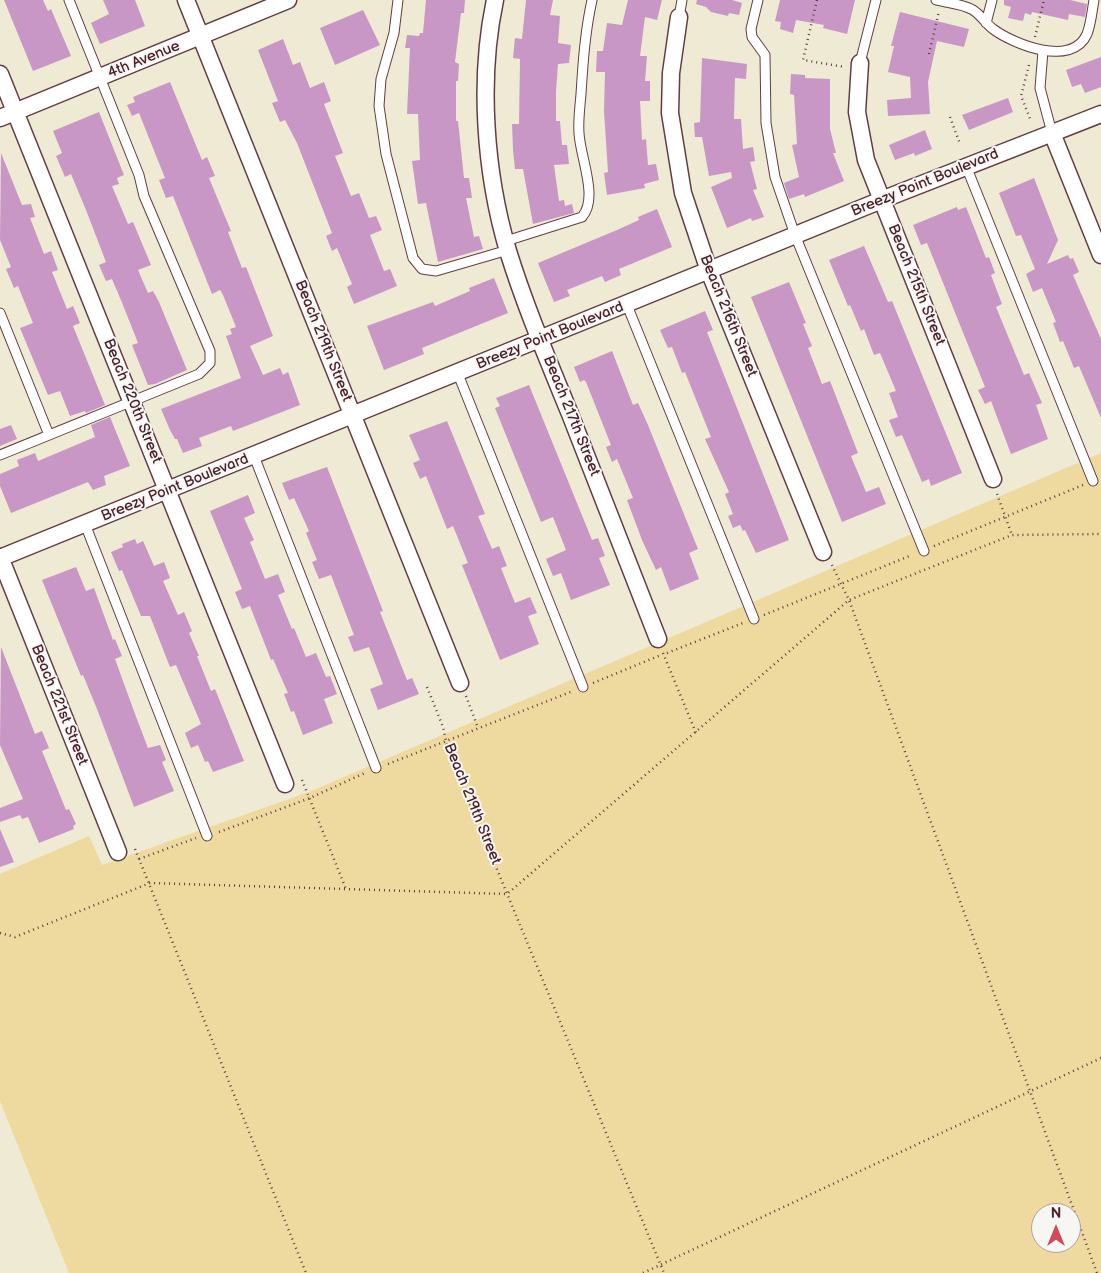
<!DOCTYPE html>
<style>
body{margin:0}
#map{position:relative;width:1101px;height:1273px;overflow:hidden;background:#eeead4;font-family:"Balsamiq Sans",sans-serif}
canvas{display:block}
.north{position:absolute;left:1031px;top:1203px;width:50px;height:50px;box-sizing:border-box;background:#f6f6f2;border:1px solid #b1a0a2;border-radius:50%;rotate:0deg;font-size:14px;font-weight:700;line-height:20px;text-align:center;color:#4a1f2b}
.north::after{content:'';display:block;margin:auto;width:18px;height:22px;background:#d1495b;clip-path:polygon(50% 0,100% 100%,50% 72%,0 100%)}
</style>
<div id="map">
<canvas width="1101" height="1273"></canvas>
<div class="north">N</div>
</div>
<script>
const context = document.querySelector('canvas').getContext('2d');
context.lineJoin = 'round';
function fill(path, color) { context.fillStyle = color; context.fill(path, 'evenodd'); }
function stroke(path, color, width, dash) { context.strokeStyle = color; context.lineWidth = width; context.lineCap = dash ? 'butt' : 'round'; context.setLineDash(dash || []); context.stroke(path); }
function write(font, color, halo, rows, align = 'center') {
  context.font = font + ' "Balsamiq Sans",sans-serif'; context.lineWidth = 4; context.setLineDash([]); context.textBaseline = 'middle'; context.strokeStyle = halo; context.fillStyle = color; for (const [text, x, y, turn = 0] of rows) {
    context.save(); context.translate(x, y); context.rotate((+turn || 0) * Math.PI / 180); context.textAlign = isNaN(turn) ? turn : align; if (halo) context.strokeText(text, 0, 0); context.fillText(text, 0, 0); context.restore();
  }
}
const sand = new Path2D(`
 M1101,453V1273H69L0,1101V874L89,836L102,865L309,792ZM1041,1213H1071V1243H1041Z`);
const building = new Path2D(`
 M4,0H43L48,11L51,9L71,56L33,71Z
 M103,0H135L145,26L100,44L91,23L109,14Z
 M426,0H465L464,13H461L455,62L459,64L458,81H456V121H458L464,178H469L472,198H466L474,237L479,236L483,249L438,262L426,203L418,204L412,161L420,160L418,114H407L410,48H405L407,35L419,36L420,33H423Z
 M526,0H553L550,15L560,16L558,43L571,45L569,63L558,64L556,91V121H560L562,145H567L569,164L554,165L559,201L564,200L565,206L572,204L574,213L533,224L523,169H515L513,150L512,124H519L520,59L513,58L515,38L522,39Z
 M628,0H662L657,20L645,17L640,56H647L645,81H650V101H640L642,140L646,139L648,165L656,164L659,180L644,184L645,188L607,195L604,173L608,172L604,111L605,72H596L597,51H603L607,23L622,25Z
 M697,0H732L742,3L739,15L729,13L728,16L711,12L706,7L696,4Z
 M780,0H855L847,34L823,28L824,25L796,20L793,33L780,29L781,22L775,21Z
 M1004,0H1070L1087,4L1085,17L1069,14L1068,20L1032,12L1031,15L1025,13L1023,21L1008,18L1011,7L1004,5Z
 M363,10L380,45L335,65L320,28Z
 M900,12L969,29L964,47L937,41L928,82L930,114L888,116L887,100L911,98L910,77L888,72L894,46H891Z
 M283,39L293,65L300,62L310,88L324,82L331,101L324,104L343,153L335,156L351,196L359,193L369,218L376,216L382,230L370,235L384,271L390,269L397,286L354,304L347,287L352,284L337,248L332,251L326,236L332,233L297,143L285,120L280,122L272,103L278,101L258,50Z
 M1101,57V87L1085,93L1081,84L1072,87L1066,70Z
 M702,58L747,64L746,79L735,78L734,119H741L743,149L753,147L755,161L750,162L757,189L753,190L764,217L752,221L751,218L727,228L711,187L732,178L731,172L709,176L702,137H695L694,123L700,122Z
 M791,74L805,75V78L830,79V129L836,153H833L844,181L805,197L804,194L789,199L784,183L799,177L792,145L797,144L794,95L790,94Z
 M170,82L202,160L207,157L215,176L209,178L231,231L228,232L242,268L246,267L273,336L250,346L263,375L280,368L283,375L288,372L300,405L233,431L231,426L199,438L202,446L183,453L177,439H175L170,430L161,409L241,378L226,336L232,334L230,329L236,327L223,295L220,290L212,294L173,196L166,198L159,180L165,178L139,113L132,116L127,105L135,102L133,97Z
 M1008,98L1013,112L969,130L962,115Z
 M99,112L124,175L117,178L119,184L112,186L128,224L133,222L151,265L138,270L148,293L153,291L159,302L187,370L155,384L148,385L132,345L138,343L123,305L112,279L106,281L99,265L106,262L86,210L71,174L65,177L56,156L62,153L53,131Z
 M925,130L932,149L915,156L914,153L895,160L889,145Z
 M1,153L22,205L31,204L35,217L30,218L44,254L51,251L58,270L52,272L67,309L73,306L80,323L73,326L105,405L86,413L85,411L70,416L60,391L48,395L20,328L33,323L18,286L14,288L6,269L11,267L0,240Z
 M1034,178L1058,240L1047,264L1068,255L1070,259L1073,258L1079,272L1073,275L1101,339V418L1079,366L1074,368L1063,341L1060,342L1053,323L1056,322L1042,288L1033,292L1026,274L1035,269L1021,235L1016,236L999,193Z
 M957,207L958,210L966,207L986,258L989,257L995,273L991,275L1002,304L996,307L1024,375L1029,373L1042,403L1036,405L1048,439L1011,454L991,401L985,404L978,390L985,387L927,243L921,245L913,225Z
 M657,209L672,247L619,269L621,275L605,282L602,276L567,290L570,296L554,302L538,263L617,230L639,220L638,217Z
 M864,246L888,302L892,301L962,473L931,486L929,479L922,482L902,435L896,437L889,420L898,417L889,393L896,391L880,353L874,355L864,329L861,331L850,305L848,306L829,260Z
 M494,278L508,313L422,348L424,354L384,370L367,326L433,302L435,306L470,291L469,288Z
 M789,282L806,323L803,324L812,346L808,348L822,384L830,381L858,453L851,456L866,492L879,487L886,504L842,522L751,297Z
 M705,311L713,330L707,332L789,540L756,553L745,530L743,531L740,525L733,528L728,516L733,514L725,494L729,492L705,439L711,437L685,372L682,373L672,347L668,348L660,330Z
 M612,351L633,405L638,403L648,425L698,549L689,553L699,579L670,591L661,567L656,570L642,540L627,500L633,498L617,459L612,462L606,447L611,445L586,382L584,380L580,382L574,367Z
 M529,385L592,540L598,538L605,556L599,558L610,585L571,600L561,573L553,576L546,559L566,550L553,517L541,522L495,408L500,406L496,398Z
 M110,417L130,466L104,476L106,485L93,490L88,482L11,513L0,486V474L19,466L17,460L35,453L38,461L95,437L91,425Z
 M447,421L485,514L478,516L492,549L499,546L507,566L501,568L515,603L530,597L537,613L528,616L539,644L500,660L462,565L468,563L453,526L447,529L426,476L420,479L413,463L420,460L409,435Z
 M11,425L17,439L0,446V429Z
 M327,467L383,611L380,612L407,680L412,678L419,694L378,710L370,689L383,684L369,647L354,652L348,637L354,635L331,575L319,579L312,562L317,560L306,533L309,531L294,498L289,500L282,483Z
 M248,495L255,513L244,518L254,540L250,542L265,579L278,574L285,592L278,595L292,629L294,628L306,657L316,653L326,677L330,676L337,694L324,699L333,723L303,735L294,711L291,712L284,694L288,693L273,659L271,660L250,606L242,609L235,592L242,589L210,511Z
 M135,539L137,544L143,541L154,566L164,562L170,578L163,581L178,615L184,612L192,631L189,633L199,656H197L211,691L215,689L244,761L213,772L208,761L205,762L198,745L191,748L185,733L201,724L176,665L170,667L150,616H141L122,570L119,571L111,552L123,547L122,544Z
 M76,567L86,591L94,588L113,640L115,639L122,656L115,659L135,714L148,748L160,745L166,760L162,762L174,791L134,807L97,709L83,675L81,676L42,580Z
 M1,647L35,734L42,731L49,748L42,751L66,810L69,809L76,824L73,826L74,829L39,843L28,817L22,819L20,815L0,822V808L23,799L0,745Z
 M0,829L14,862L0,867Z`);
const path = new Path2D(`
 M817,0L803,60L845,67
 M1035,37L1044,0
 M929,54L939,11
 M1029,65L1021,96L1031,121
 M950,117L960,144
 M997,494L1012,535
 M934,546L1083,485
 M832,565L849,600L1097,1273
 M764,615L912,555
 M663,653L696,733
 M667,653L743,623
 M593,683L661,655
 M427,687L443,727L448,751L664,1273
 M466,696L478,728
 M388,764L573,691
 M302,780L346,889
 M219,832L310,798L367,772
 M135,849L306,1273
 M139,859L196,838
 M0,933L15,937L150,883L507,894L849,600L1012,535L1101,534
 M643,1273L1101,1058`);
const lane = new Path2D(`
 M398,0L394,33L381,79L379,106L386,154L413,258L422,269L436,271L508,250
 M758,0L751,29L752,37L765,55L766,123L775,177L795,235L924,551
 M936,0C948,3 963,4 973,10C981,15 986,24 993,29C1013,44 1072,68 1087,34C1091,24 1092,11 1094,0
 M679,17L682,0
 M986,23L992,0
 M1043,51L1040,88L1052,133
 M860,63L876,0
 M966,166L1093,481
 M506,241L582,217C599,198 580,157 579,133C578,120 580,107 581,94C583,62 585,32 592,0
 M627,305L754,619
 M0,313L49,435
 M458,374L583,687
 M0,455L199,374L210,363V351L144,196L139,175L69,0
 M254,456L376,768
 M85,524L207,836`);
const street = new Path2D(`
 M186,0L460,683
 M495,0C478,80 485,173 508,251C525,306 548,360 570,414C599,489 629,564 658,639
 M679,17L671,73L670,113L683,193L709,271L823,552
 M860,63L857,112L866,160L993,479
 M0,74L285,784
 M0,118L288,0
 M1052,133L1101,255
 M0,557L118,852
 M0,558L894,195L1101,114`);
const streetNames = [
 ["4th Avenue",144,60,-22],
 ["Breezy Point Boulevard",925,183,-22],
 ["Beach 215th Street",916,285,68],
 ["Beach 216th Street",728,316,68],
 ["Breezy Point Boulevard",550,336,-22],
 ["Beach 219th Street",323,341,68],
 ["Beach 220th Street",132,401,68],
 ["Beach 217th Street",571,416,68],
 ["Breezy Point Boulevard",175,488,-22],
 ["Beach 221st Street",59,705,68],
 ["Beach 219th Street",472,804,68]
];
fill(sand, '#eeda9e');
fill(building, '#c997c5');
stroke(lane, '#633d44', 11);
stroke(street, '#633d44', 19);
stroke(path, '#633d44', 2.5, [1, 4]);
stroke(lane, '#fff', 9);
stroke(street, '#fff', 16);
write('15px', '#4a1f2b', '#f6f6f2', streetNames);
</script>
